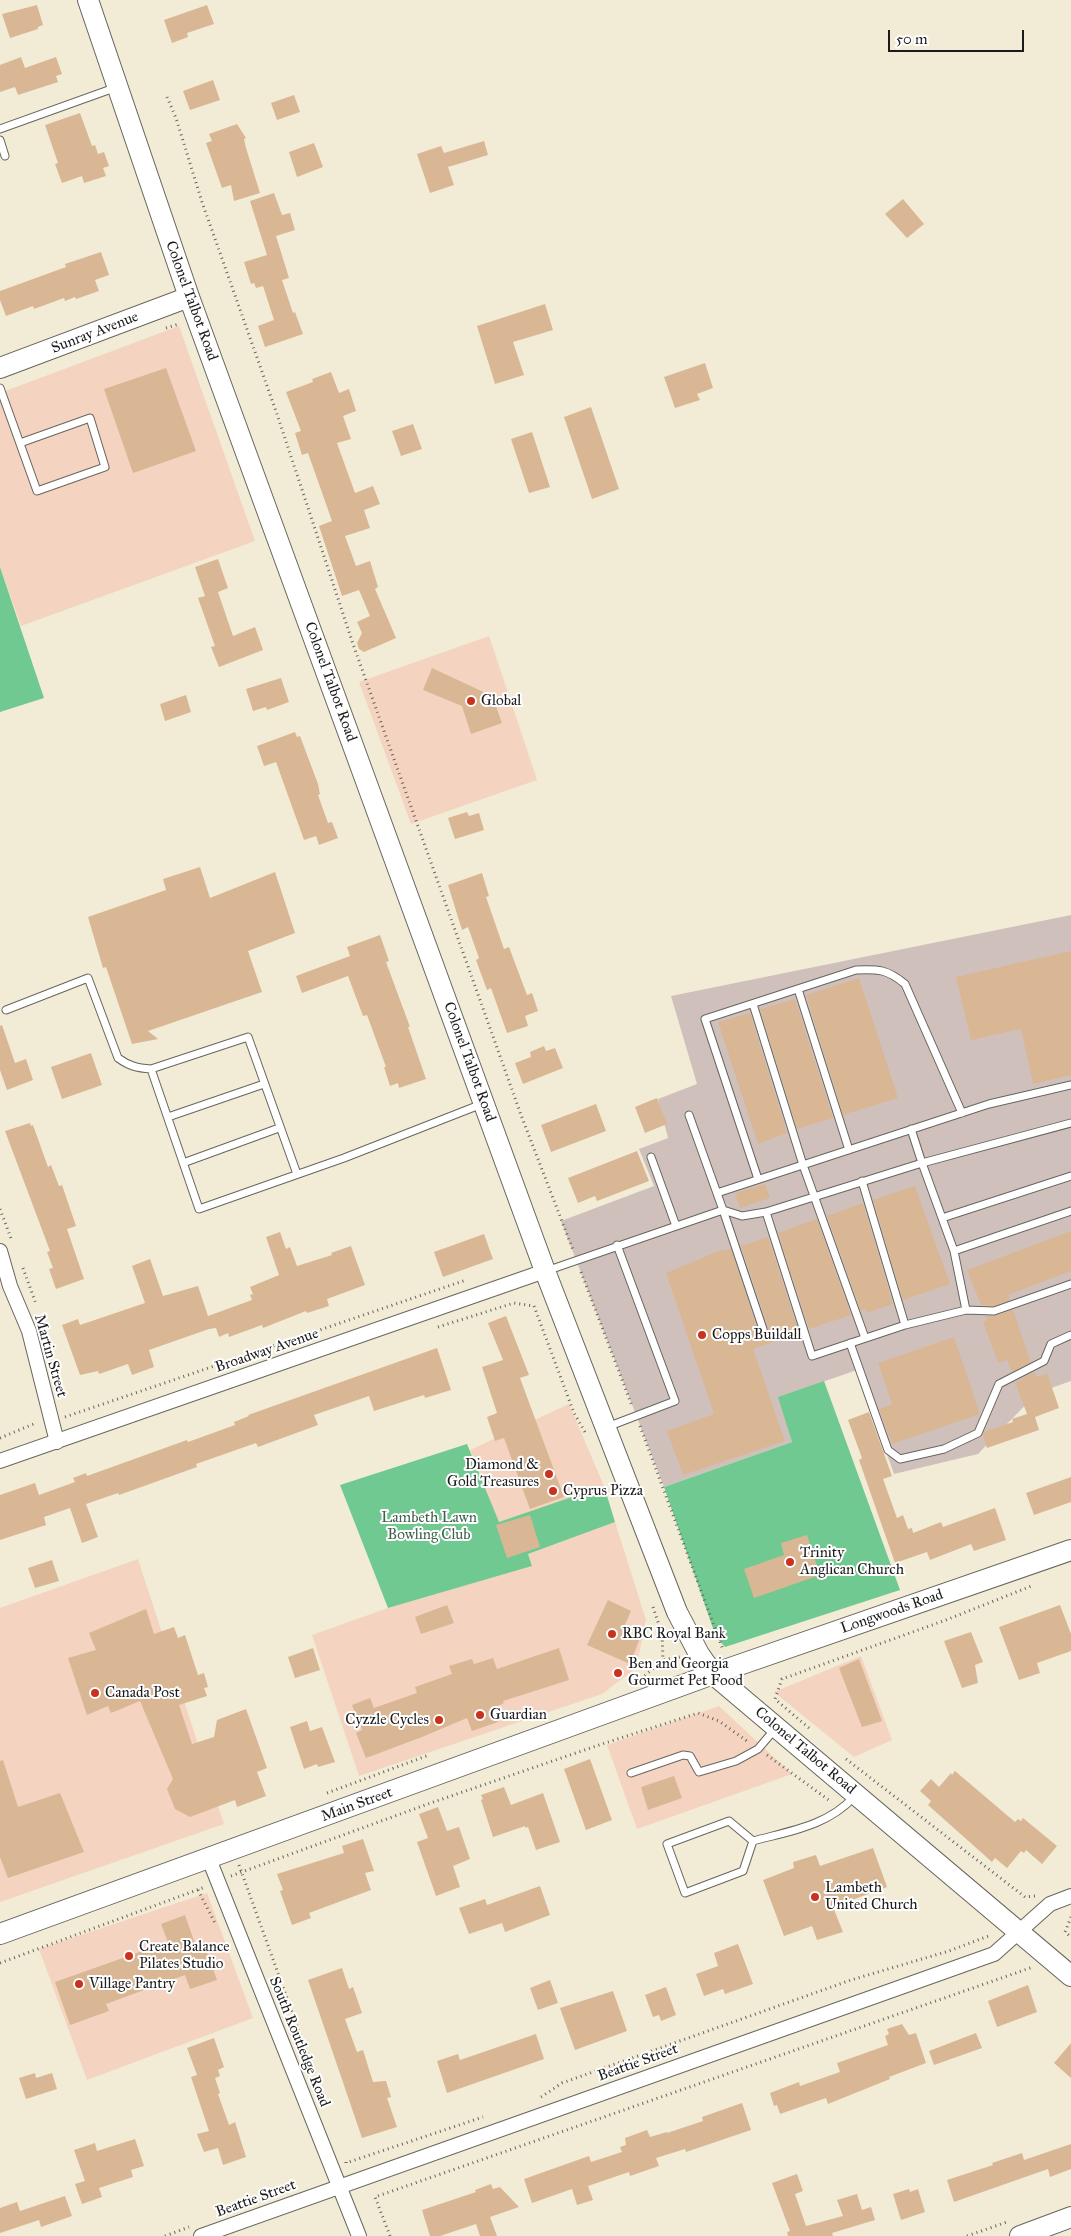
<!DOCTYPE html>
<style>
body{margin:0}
#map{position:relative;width:1071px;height:2236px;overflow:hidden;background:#f2ecd6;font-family:"IM FELL Great Primer",serif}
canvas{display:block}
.scale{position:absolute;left:888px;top:30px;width:136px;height:22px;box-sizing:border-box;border:2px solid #1c1c1c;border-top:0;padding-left:6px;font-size:15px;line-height:18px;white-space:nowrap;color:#1c1c1c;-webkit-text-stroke:4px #fff;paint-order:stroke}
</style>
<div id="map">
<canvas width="1071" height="2236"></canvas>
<div class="scale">50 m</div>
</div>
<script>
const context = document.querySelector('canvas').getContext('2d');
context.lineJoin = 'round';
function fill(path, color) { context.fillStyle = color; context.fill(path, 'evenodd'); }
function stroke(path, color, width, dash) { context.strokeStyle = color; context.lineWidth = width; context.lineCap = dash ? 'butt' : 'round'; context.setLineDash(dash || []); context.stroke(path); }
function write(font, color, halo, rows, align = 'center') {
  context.font = font + ' "IM FELL Great Primer",serif'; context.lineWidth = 4; context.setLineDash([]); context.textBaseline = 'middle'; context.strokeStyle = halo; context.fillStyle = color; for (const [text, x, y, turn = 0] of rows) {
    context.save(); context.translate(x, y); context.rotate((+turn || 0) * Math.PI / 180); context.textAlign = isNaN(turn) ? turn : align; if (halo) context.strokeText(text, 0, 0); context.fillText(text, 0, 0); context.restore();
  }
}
const built = new Path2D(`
 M179,326L255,541L21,626L0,567V393Z
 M489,636L537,780L411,824L359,682Z
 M569,1404L604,1486L499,1523L470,1450Z
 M615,1522L646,1620L636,1668L602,1694L359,1776L312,1635L388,1608L532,1566L528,1554Z
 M138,1559L224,1824L0,1902V1608Z
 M861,1656L892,1740L854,1757L774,1692Z
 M719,1706L792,1774L637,1829L607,1745Z
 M207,1893L253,2018L87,2080L39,1949Z`);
const industrial = new Path2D(`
 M1071,915V1381L1037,1393L978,1454L894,1474L857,1370L779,1397L792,1442L664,1487L561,1221L654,1186L639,1149L668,1138L658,1099L697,1084L671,996Z`);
const green = new Path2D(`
 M0,567L44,698L0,712Z
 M824,1381L900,1590L725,1647L716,1637L664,1487L792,1442L778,1397Z
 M467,1444L499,1522L604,1486L615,1522L528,1554L532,1566L388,1608L340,1485Z`);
const building = new Path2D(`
 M37,5L43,25L38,27V29L10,38L2,14Z
 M207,5L214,24L187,33L188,37L172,43L164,20Z
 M21,57L25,68L56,57L62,74L56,76L58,82L18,95L15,87L0,92V65Z
 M213,80L220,100L190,110L183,91Z
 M294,95L300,112L277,120L271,103Z
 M80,113L92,146L95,145L98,154L104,152L109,166L103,168L106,176L84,183L82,176L62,183L55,164L58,163L45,125Z
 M237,124L246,138L244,139L246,148L260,193L234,201L231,185L222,188L206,143L212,141L209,134Z
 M484,141L488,155L448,167L454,185L430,193L417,154L441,146L444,153Z
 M314,143L323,167L297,177L289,152Z
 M274,193L282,215L290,213L295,230L276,236L289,278L282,280L293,313L295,312L303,334L265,347L258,326L274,320L263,286L256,288L254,283L251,284L244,262L267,255L250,201Z
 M903,199L924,224L907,238L885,214Z
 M101,252L109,275L95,280L99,291L76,299L75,297L65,301L64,298L34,309L33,306L6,316L0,300V291L66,267L65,264Z
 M545,304L553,330L513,342L524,375L495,384L477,326Z
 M705,363L713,388L697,394L700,400L675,408L664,377Z
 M166,368L196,451L133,473L104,389Z
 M331,372L339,393L349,389L356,411L343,416L351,439L337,443L355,493L373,486L380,504L364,510L370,528L345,536L356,566L370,561L378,587L375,589L396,638L364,652L359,649L357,643L362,633L357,622L370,616L359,590L342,596L319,526L332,521L308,453L302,455L295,433L301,431L286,392L313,382L312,379Z
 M591,407L619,489L592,499L564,417Z
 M413,424L422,449L401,456L392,431Z
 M532,432L550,487L529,493L511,439Z
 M218,559L228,588L218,592L233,636L255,627L263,650L219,667L211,647L215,646L198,598L205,596L195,567Z
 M432,668L492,696L502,723L471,734L462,706L423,690Z
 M281,678L289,702L267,710L266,707L253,711L246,689Z
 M186,695L191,712L165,721L160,704Z
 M295,732L297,737L300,736L318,784L320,794L318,795L328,823L332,822L338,838L319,845L316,836L304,840L276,762L264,766L257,746Z
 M467,812L469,816L479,813L484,830L455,839L448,818Z
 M200,867L210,898L275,872L295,933L248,951L262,992L148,1031L158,1039L132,1044L106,967L103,968L88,917L166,890L163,879Z
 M482,873L489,896L486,897L504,949L509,947L527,995L532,993L538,1011L525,1016L528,1026L507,1033L491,988L487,990L476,960L479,958L468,927L462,930L448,885Z
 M380,935L389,961L386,962L410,1027H408L426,1079L399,1088L398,1083L390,1086L384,1067H386L367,1015L363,1016L348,976L302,993L296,976L350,956L347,947Z
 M1071,951V1075L1033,1084L1021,1029L971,1040L956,977Z
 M859,978L898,1098L843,1115L806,995Z
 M795,999L833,1118L797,1129L760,1009Z
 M750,1013L787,1133L758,1144L718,1022Z
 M2,1025L15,1063L26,1059L33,1080L7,1090L0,1070V1026Z
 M544,1046L546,1051L555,1048L563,1068L523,1084L515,1063L531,1057L530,1052Z
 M91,1053L102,1085L62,1099L51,1067Z
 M657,1098L667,1124L645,1133L635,1107Z
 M596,1104L606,1131L551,1152L541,1125Z
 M30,1123L31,1126L33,1125L48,1167L51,1165L59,1186L62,1185L76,1226L67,1229L84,1279L56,1289L49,1269L53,1268L47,1252L50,1251L5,1131Z
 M637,1151L649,1181L597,1201L595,1196L578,1203L568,1178Z
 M765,1184L770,1198L740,1208L735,1193Z
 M915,1186L950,1284L903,1300L873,1200Z
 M863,1203L893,1304L867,1313L866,1309L861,1311L827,1216Z
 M817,1219L851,1315L809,1329L778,1233Z
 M1071,1231V1271L1008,1295L1010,1300L993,1306L981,1305L967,1270Z
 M280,1232L286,1249L290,1247L297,1266L332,1255L331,1253L351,1246L365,1285L327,1299L329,1306L307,1313L306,1311L263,1328L262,1325L229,1337L228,1333L219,1337L216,1328L209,1329L149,1350L154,1367L132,1375L128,1364L99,1374L98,1371L80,1375L62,1325L78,1319L80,1325L145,1303L132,1266L150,1259L163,1296L198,1286L208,1316L252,1300L250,1295L253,1294L250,1287L279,1275L266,1237Z
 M484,1234L493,1259L443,1277L434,1252Z
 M768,1237L799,1333L753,1349L785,1441L683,1475L667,1431L714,1414L666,1273L719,1251L731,1249L758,1331L761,1334H765L768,1327L741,1246Z
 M1013,1310L1031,1362L1012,1372L1007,1360L998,1363L983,1322L987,1320L985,1316H995Z
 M506,1316L529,1375L520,1378L564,1497L530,1509L504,1438L495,1441L487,1417L497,1413L482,1367L503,1360L488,1323Z
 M954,1337L980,1414L892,1444L879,1409L892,1404L878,1363Z
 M437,1348L451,1390L425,1398L424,1395L374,1411L369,1396L314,1415L318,1425L258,1447L256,1443L196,1464L197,1467L119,1495L118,1493L86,1504L98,1537L82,1543L70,1508L44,1517L46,1525L0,1540V1495L35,1483L39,1495L75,1482L73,1478L86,1473L87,1476L187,1440L188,1442L235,1425L234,1422L249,1416L248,1415Z
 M1035,1372L1037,1377L1047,1373L1059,1408L1035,1417L1039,1430L987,1448L983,1435L984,1432L1013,1422L1012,1419L1027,1414L1015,1382Z
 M869,1412L892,1476L883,1479L897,1518L903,1515L908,1529L912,1528L913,1533L941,1522L943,1527L995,1508L1006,1540L974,1551L971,1544L930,1560L927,1552L895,1563L859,1460L862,1458L848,1420Z
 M1071,1477V1502L1034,1515L1026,1493Z
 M530,1515L540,1547L507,1558L496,1525Z
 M807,1535L820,1575L754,1598L744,1569L784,1555L781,1543Z
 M52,1560L59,1581L35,1588L28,1568Z
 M608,1600L631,1611L623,1629L640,1638L630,1664L587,1645Z
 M447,1605L454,1623L421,1634L415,1617Z
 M1060,1605L1071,1634V1651L1037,1663L1040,1673L1019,1680L999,1627Z
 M146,1609L154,1634L174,1627L178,1638L185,1635L198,1675L204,1673L208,1687L204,1688L207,1696L179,1705L192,1744L214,1737L217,1720L246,1709L267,1768L257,1772L266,1796L237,1807L235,1800L190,1817L175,1809L167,1789L173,1779L140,1701L111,1713L108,1706L87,1715L68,1658L96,1650L89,1633Z
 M971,1632L983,1662L975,1665L978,1683L962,1688L944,1641Z
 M313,1648L320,1670L295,1678L288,1657Z
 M559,1648L569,1680L503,1701L504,1703L493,1708L498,1722L472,1731L467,1718L422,1737L366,1758L356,1733L362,1730L352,1705L370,1698L374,1708L417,1693L415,1687L452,1674L449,1666L472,1659L474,1664L493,1658L497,1669Z
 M859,1659L882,1721L862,1727L839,1668Z
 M307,1721L310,1731L322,1727L335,1762L318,1767L317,1764L304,1769L290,1727Z
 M590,1759L612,1820L586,1830L564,1769Z
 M3,1760L18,1807L60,1793L84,1852L8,1878L0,1857V1761Z
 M955,1771L1015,1822L1018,1819L1021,1821L1023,1818L1057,1846L1042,1864L1026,1850L1024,1853L1021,1851L1007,1868L995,1858L992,1862L928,1805L931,1801L920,1791L931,1779L939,1787L951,1773L952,1775Z
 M674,1776L682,1798L648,1810L641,1787Z
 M504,1787L511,1805L543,1793L560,1842L536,1850L528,1827L525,1828V1826L493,1837L481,1800L483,1799L481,1795Z
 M438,1807L447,1831L459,1827L470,1859L453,1866L460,1887L436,1896L417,1842L428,1838L419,1814Z
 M363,1839L374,1871L365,1873L371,1890L309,1913L311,1918L292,1925L280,1891L283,1890L277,1874L344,1853L342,1846Z
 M873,1848L887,1887L833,1907L843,1932L817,1940L812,1926L784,1936L763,1880L794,1868L793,1862L816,1855L820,1866Z
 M540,1886L550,1915L505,1932L502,1923L469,1934L459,1908L485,1899L487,1905Z
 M185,1915L195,1944L203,1941L217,1980L190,1989L185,1975L106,2004L109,2011L70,2025L55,1982L168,1942L161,1924Z
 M738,1944L753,1984L725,1994L723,1989L704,1996L696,1974L718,1966L714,1953Z
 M342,1968L349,1989L353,1987L362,2013L345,2019L357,2052L363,2050L373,2082L386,2081L391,2097L387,2098L397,2127L362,2138L308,1980Z
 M550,1980L558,2003L538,2010L530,1988Z
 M1028,1985L1037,2012L997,2027L988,2001Z
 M666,1987L676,2015L661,2021L659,2015L653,2017L645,1995Z
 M613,1991L627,2031L575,2050L560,2008Z
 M902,2024L909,2035L916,2033L926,2063L889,2077L890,2079L828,2104L826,2098L780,2114L777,2105L774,2106L770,2093L799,2082L800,2086L840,2072L837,2063L888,2045L885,2036L889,2034L887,2029Z
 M976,2033L982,2048L934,2065L929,2051Z
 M536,2034L544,2059L447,2093L437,2061L458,2054L460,2060Z
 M214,2038L224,2067L218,2070L220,2076L215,2078L220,2093L218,2094L229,2125L235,2122L246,2157L223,2165L218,2148L204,2152L197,2134L209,2131L191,2077L197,2075L187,2048Z
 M1071,2043V2078L1054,2063Z
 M35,2073L36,2078L52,2073L57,2089L26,2099L19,2078Z
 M742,2103L751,2130L686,2152L685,2149L656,2158L659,2166L630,2176L629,2172L588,2186L593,2200L577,2205L572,2189L532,2203L524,2179L589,2156L591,2162L622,2152L620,2147L626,2145L625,2138L647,2130L650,2137L667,2132V2133L703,2121L702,2117Z
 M135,2139L144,2166L131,2170L133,2177L99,2188L102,2197L82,2204L75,2184L85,2181L74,2150L95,2143L97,2151Z
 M1071,2144V2169L1050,2177L1048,2169L954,2202L947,2180L993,2165L992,2163L1022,2153L1024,2160Z
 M797,2174L803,2191L795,2194L806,2226L843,2216L837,2200L857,2194L862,2210L871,2207L875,2220L832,2233L833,2236H788L787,2232L790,2231L772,2183Z
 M491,2184L493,2189L500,2187L519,2207L490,2217L497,2236H480L476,2224L440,2236H430L422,2210L476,2192L475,2190Z
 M909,2189L910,2192L918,2189L925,2212L901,2220L893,2194Z
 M65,2196L72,2216L41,2227L39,2220L0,2233V2208L17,2202L20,2211Z`);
const path = new Path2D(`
 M167,97L176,118L202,202L278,417L353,644L521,1115L573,1250
 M166,328L179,324
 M0,1209L12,1241
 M23,1268L36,1304
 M581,1272L632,1406
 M438,1327L514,1303L534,1306L574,1413L585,1432
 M65,1417L466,1280
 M640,1426L723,1650
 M0,1438L36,1423
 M653,1607L662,1634L663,1660
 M641,1679L663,1660L680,1657
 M809,1728L775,1699L782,1679L946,1620L1034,1585
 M767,1755L830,1801
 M846,1759L1025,1897L1035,1896
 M327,1793L429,1755
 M239,1865L319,2087
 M231,1876L425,1805L599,1745L698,1713L719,1721L747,1741
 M198,1890L216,1925
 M1071,1917L1065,1932L1071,1937
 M0,1963L205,1887
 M541,2097L562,2083L851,1980L949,1951L991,1935
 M346,2162V2163L483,2117
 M165,2236L189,2227
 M390,2236L375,2197L1033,1967
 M967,2236L1007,2222`);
const lane = new Path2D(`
 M0,129L117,87
 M0,140L5,156
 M0,388L37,491L105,467L90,418L20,443
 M798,989L849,1150
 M753,1004L803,1165L865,1338
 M6,1010L88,978L118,1058C129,1066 137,1068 151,1069
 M168,1117L264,1084
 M911,1129L922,1163L1071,1123
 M651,1157L676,1226
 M183,1163L279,1128
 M297,1174L248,1037L151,1069L199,1209L344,1158L482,1104
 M758,1179L705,1019L856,970C878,969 887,969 905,984L962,1113
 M862,1181L905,1325
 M717,1193L989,1104L1071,1085
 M723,1210L742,1216L766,1212L922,1163L954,1251L1071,1211
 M723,1210L763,1329
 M766,1212L812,1356L905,1325L966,1310L954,1251
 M942,1218L1071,1176
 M546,1271L723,1210L689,1115
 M966,1310L994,1311L1071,1284
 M850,1343L888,1450L900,1459L944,1449L978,1433L999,1384L1044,1361L1051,1344L1071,1335
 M607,1427L675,1401L617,1245
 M631,1773L683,1755L690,1756L699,1772L736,1761L758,1749L775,1729
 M753,1841L743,1871L685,1893L667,1844L729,1821L753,1841C790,1831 827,1826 854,1797`);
const street = new Path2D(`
 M0,1251L10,1286L29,1331L57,1442
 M0,1461L545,1271
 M209,1859L359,2236
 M201,2236L994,1954L1050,1904L1071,1896`);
const secondary = new Path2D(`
 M88,0L189,297L545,1271L677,1612L699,1654L713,1674L1071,1976
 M0,368L189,297
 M0,1934L713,1674L1071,1550
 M1020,2236L1071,2217`);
const markers = [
 [471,701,5,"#c8321e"],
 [702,1335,5,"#c8321e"],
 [549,1474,5,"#c8321e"],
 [553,1491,5,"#c8321e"],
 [790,1562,5,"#c8321e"],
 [612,1634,5,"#c8321e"],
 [618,1673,5,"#c8321e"],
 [95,1693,5,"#c8321e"],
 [480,1715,5,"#c8321e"],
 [439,1720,5,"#c8321e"],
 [815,1897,5,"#c8321e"],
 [129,1956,5,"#c8321e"],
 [79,1984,5,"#c8321e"]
];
const streetNames = [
 ["Colonel Talbot Road",191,301,70],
 ["Sunray Avenue",95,333,-21],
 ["Colonel Talbot Road",330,682,70],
 ["Colonel Talbot Road",469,1062,70],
 ["Broadway Avenue",267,1351,-19],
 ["Martin Street",50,1356,74],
 ["Longwoods Road",892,1612,-19],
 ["Colonel Talbot Road",805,1751,40],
 ["Main Street",357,1805,-20],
 ["South Routledge Road",299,2042,68],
 ["Beattie Street",638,2063,-20],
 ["Beattie Street",256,2199,-20]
];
const poiNames = [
 ["Global",481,701],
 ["Copps Buildall",712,1335],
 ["Diamond &",539,1465,"right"],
 ["Gold Treasures",539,1482,"right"],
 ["Cyprus Pizza",563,1491],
 ["Trinity",800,1553],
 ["Anglican Church",800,1570],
 ["RBC Royal Bank",622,1634],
 ["Ben and Georgia",628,1664],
 ["Gourmet Pet Food",628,1681],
 ["Canada Post",105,1693],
 ["Guardian",490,1715],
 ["Cyzzle Cycles",429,1720,"right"],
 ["Lambeth",825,1888],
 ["United Church",825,1905],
 ["Create Balance",139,1947],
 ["Pilates Studio",139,1964],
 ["Village Pantry",89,1984]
];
const parkNames = [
 ["Lambeth Lawn",429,1518],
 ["Bowling Club",429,1535]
];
fill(built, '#f4d3c0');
fill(industrial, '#d0c0bc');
fill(green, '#70c990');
fill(building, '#d9b794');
stroke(lane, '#67655d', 9);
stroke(street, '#67655d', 16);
stroke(secondary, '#67655d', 22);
stroke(path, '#67655d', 3, [1, 4]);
stroke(lane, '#fff', 7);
stroke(street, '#fff', 14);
stroke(secondary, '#fff', 20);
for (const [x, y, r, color] of markers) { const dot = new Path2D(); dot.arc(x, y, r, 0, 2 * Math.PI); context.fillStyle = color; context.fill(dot); stroke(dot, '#fff', 2); }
write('15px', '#1c1c1c', '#fff', streetNames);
write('15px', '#1c1c1c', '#fff', poiNames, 'left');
write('15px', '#3e614a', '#fff', parkNames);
</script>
